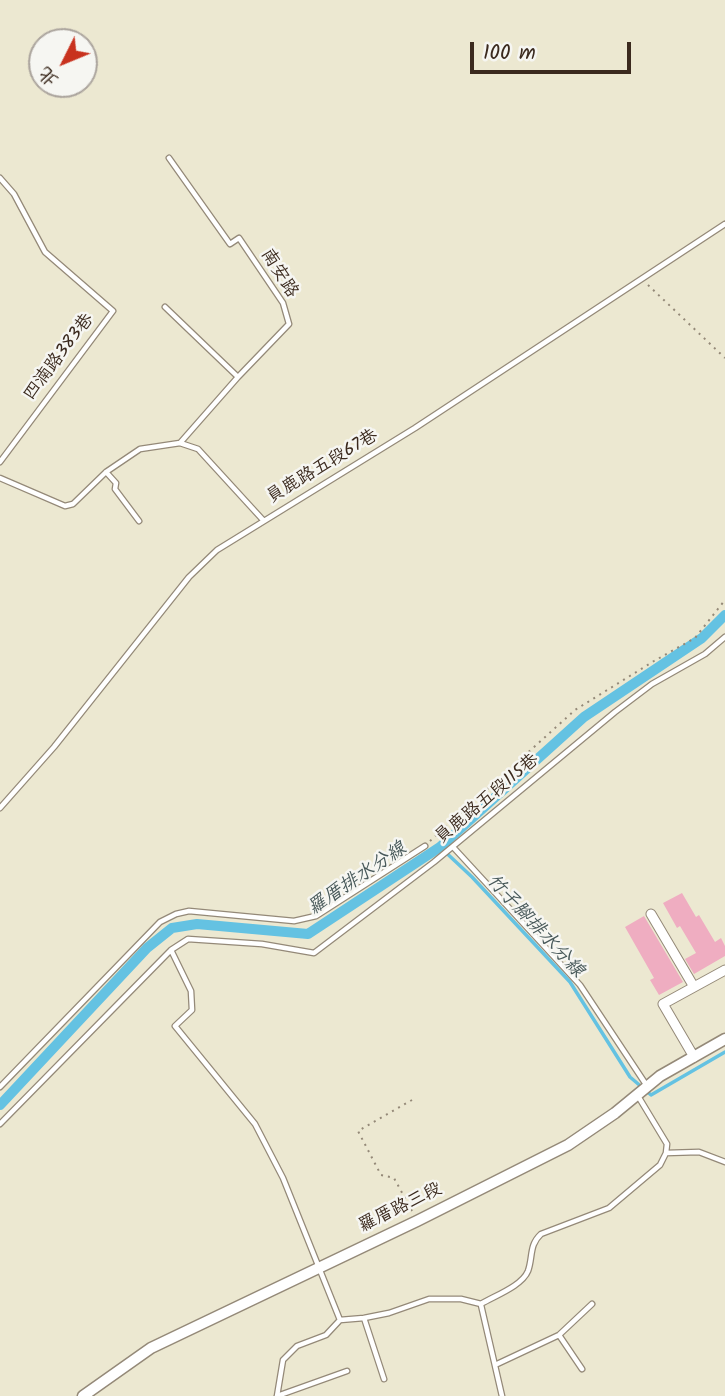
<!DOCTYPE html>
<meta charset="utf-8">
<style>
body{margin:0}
#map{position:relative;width:725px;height:1396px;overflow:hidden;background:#ece8d1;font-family:Kalam,"LXGW WenKai TC",sans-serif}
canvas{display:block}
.north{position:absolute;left:28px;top:28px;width:70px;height:70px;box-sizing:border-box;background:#f6f6f2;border:2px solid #aba49d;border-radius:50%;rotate:227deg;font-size:19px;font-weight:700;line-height:28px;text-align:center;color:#3b2a1e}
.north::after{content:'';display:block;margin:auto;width:24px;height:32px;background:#c8321e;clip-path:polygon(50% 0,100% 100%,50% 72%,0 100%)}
.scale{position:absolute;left:470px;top:42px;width:161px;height:32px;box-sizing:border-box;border:4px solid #3b2a1e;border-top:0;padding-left:9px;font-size:21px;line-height:24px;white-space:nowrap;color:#3b2a1e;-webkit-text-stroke:5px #f6f6f2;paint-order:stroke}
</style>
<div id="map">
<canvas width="725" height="1396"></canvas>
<div class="north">北</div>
<div class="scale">100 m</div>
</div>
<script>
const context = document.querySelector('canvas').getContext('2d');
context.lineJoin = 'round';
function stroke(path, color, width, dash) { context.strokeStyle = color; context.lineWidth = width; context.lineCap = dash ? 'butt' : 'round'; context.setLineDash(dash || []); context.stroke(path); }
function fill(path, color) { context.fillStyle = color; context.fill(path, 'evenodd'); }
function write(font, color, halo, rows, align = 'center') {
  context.font = font + ' Kalam,"LXGW WenKai TC",sans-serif'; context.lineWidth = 5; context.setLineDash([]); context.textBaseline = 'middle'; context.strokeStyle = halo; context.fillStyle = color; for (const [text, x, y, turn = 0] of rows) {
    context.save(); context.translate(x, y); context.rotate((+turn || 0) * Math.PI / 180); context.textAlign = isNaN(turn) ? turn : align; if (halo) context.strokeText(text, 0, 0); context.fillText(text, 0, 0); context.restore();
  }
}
const stream = new Path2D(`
 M440,847L472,877L570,982L630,1077L651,1095L725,1052`);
const canal = new Path2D(`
 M0,1105L147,948L172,928L197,924L308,934L440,847L584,717L702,638L725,615`);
const building = new Path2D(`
 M682,893L696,917L699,915L715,942L721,938L725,946V956L694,974L685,959L696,953L680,926L677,928L663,903Z
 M644,916L683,982L659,995L650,980L654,978L625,927Z`);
const path = new Path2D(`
 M648,285L725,358
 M430,841L575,710L654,661L695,638L725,600
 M412,1100L358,1131L381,1175L394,1178L412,1211`);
const service = new Path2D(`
 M169,158L230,244L239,238L283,303L289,324L238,377L180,443
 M0,178L14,194L45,252L113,311L0,462
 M165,307L238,377
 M106,472L116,483L115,489L139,521
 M0,478L65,506L73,504L106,472L140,449L180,443L198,449L263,520
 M0,808L54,747L189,577L217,550L415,428L725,224
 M453,847L580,985L647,1086
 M171,950L191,991L192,1010L175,1026L255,1124L283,1178L340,1320
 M0,1087L160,922L176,914L189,911L294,921L316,916L425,846
 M0,1124L171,950L188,939L262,944L314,953L434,862L615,712L652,684L705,654L725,637
 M666,1153L699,1152L725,1162
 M481,1305L502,1396
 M364,1318L384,1379
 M340,1320L364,1318L389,1313L429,1299H461L481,1304C494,1296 522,1286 528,1271C533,1257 529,1245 541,1234L609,1208L660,1165L666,1153L667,1144L638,1096
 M559,1335L582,1369
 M495,1365L559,1335L592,1304
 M277,1396L283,1360L297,1346L326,1335L340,1320
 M277,1396L347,1371`);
const minor = new Path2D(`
 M651,914L694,987
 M694,1057L663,1004L725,970`);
const tertiary = new Path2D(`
 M83,1396L151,1348L417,1221L568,1145L615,1113L660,1076L725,1039`);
const streetNames = [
 ["南安路",278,274,58],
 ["四湳路383巷",60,358,-53],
 ["員鹿路五段67巷",323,468,-31],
 ["員鹿路五段115巷",488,800,-40],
 ["羅厝路三段",401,1209,-26]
];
const waterNames = [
 ["羅厝排水分線",358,880,-34],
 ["竹子腳排水分線",534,927,47]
];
stroke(stream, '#64c2e2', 3.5);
stroke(canal, '#64c2e2', 10);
fill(building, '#efadc1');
stroke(service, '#948978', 7);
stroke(minor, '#948978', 11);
stroke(tertiary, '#948978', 13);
stroke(path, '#948978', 2, [2, 5]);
stroke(service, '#fff', 4.5);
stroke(minor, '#fff', 9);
stroke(tertiary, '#fff', 10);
write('18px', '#3b2a1e', '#f6f6f2', streetNames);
write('italic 19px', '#475859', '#f6f6f2', waterNames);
</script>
